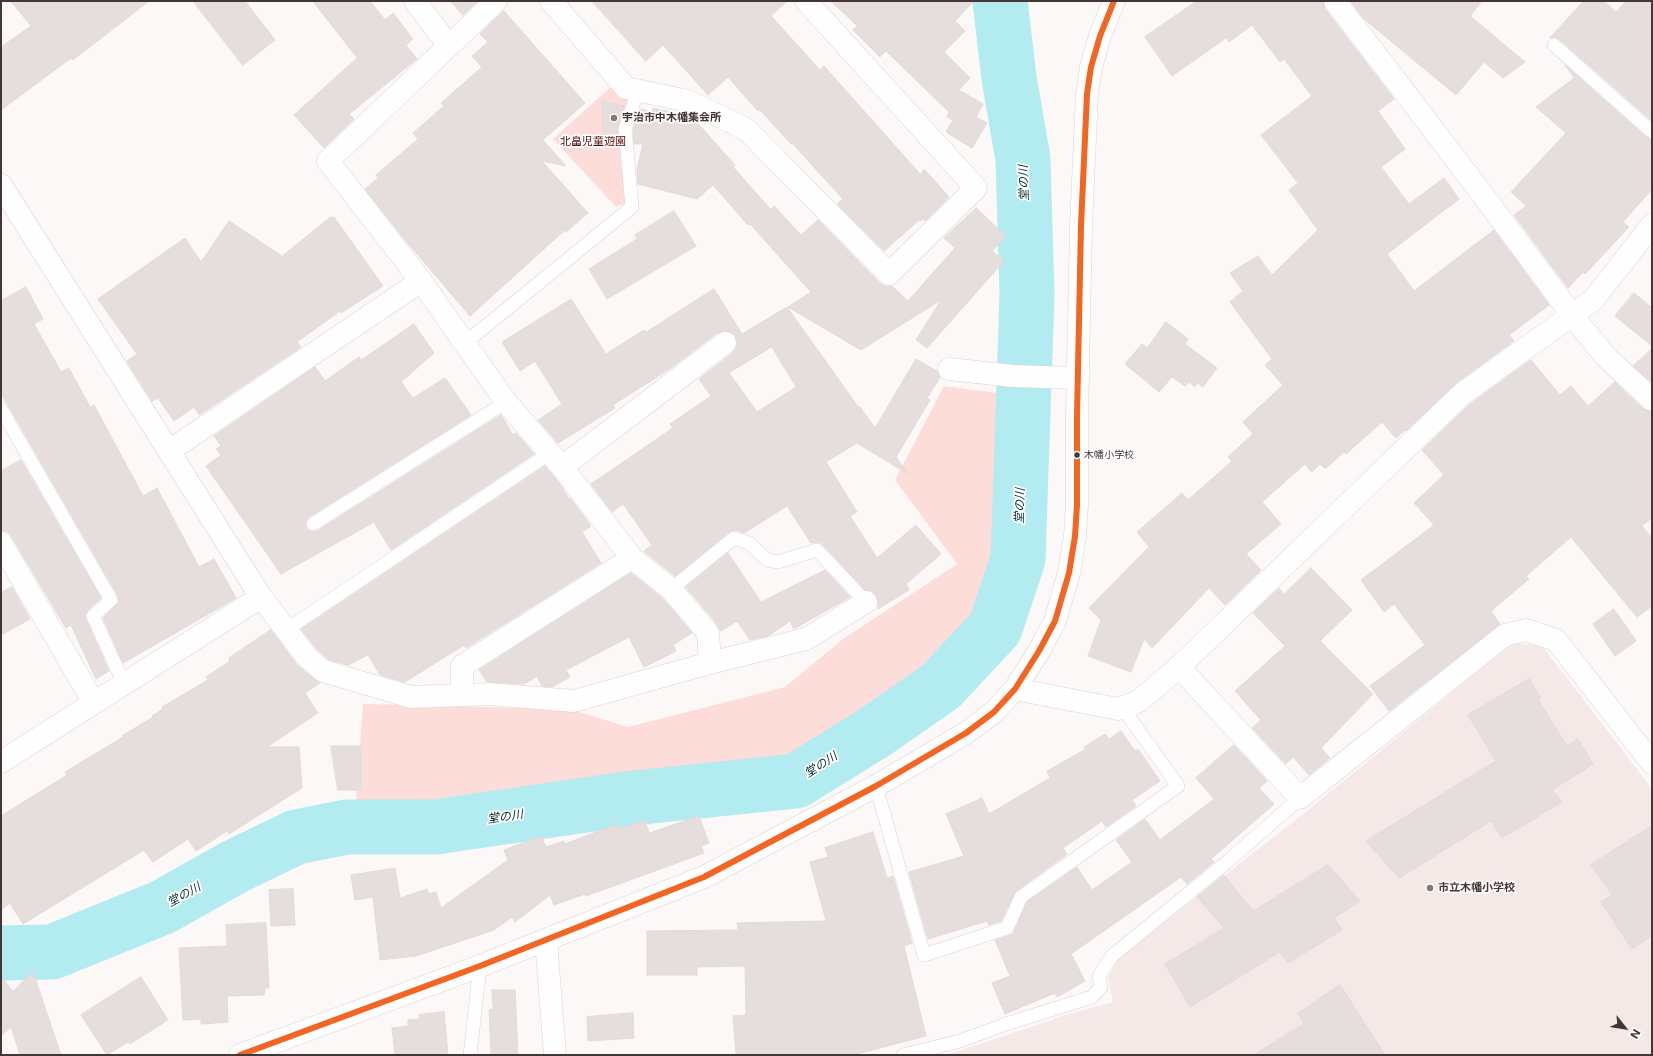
<!DOCTYPE html>
<meta charset="utf-8">
<style>
body{margin:0}
#map{position:relative;width:1653px;height:1056px;overflow:hidden;background:#fcf8f8;font-family:Inter,sans-serif}
canvas{display:block}
.frame{position:absolute;inset:0;border:2px solid #443635;pointer-events:none}
.north{position:absolute;left:1605px;top:1008px;width:40px;height:40px;-webkit-text-stroke:3px #fff;paint-order:stroke;rotate:120deg;font-size:11px;font-weight:700;line-height:16px;text-align:center;color:#443635}
.north::after{content:'';display:block;margin:auto;width:14px;height:18px;background:#443635;clip-path:polygon(50% 0,100% 100%,50% 72%,0 100%)}
</style>
<div id="map">
<canvas width="1653" height="1056"></canvas>
<div class="frame"></div>
<div class="north">N</div>
</div>
<script>
const context = document.querySelector('canvas').getContext('2d');
context.lineJoin = 'round';
function fill(path, color) { context.fillStyle = color; context.fill(path, 'evenodd'); }
function stroke(path, color, width, dash) { context.strokeStyle = color; context.lineWidth = width; context.lineCap = dash ? 'butt' : 'round'; context.setLineDash(dash || []); context.stroke(path); }
function write(font, color, halo, rows, align = 'center') {
  context.font = font + ' Inter,"Noto Sans JP",sans-serif'; context.lineWidth = 3.5; context.setLineDash([]); context.textBaseline = 'middle'; context.strokeStyle = halo; context.fillStyle = color; for (const [text, x, y, turn = 0] of rows) {
    context.save(); context.translate(x, y); context.rotate((+turn || 0) * Math.PI / 180); context.textAlign = isNaN(turn) ? turn : align; if (halo) context.strokeText(text, 0, 0); context.fillText(text, 0, 0); context.restore();
  }
}
const built = new Path2D(`
 M1513,643L1542,646L1650,786H1652V1055H947L1066,1015L1113,1002L1108,977L1120,957L1297,819Z`);
const green = new Path2D(`
 M615,83L631,94L626,203L616,207L553,139Z
 M944,386L1012,395L1002,559L982,622L933,676L788,765L438,815L355,812L363,704L570,709L628,727L785,687L843,639L957,564L895,480Z`);
const river = new Path2D(`
 M1,953L52,952L163,907L234,867L296,837L347,827H435L633,798L796,781L875,732L941,686L995,628L1018,559L1027,295L1023,159L1009,78L1000,1`);
const building = new Path2D(`
 M11,1H149L73,60L71,58L1,110V47L31,26Z
 M193,1H245L275,40L243,65Z
 M313,1H370L385,20L393,13L413,39L406,45L417,59L349,114L354,119L324,148L294,115L357,58Z
 M451,1H478L463,15Z
 M592,1H787L771,16L820,70L824,66L921,175L924,169L949,197L925,221L923,219L920,221L919,220L884,251L837,204L843,199L792,143L791,144L760,110L758,111L728,77L708,95L663,45L646,61Z
 M831,1H974L955,21L965,31L944,52L970,78L959,90L983,104L976,117L987,123L972,148L946,132L953,120L947,117L949,112L886,51L880,57L853,30L857,26Z
 M1197,1H1323L1325,9L1394,99L1378,111L1405,149L1381,167L1409,204L1444,178L1459,199L1387,254L1414,291L1494,230L1549,305L1509,335L1514,341L1455,384L1406,431L1405,430L1396,438L1382,422L1346,454L1344,452L1325,469L1320,464L1312,472L1305,464L1262,502L1281,524L1246,554L1261,570L1225,605L1209,588L1152,648L1144,639L1131,672L1088,656L1101,620L1089,608L1149,547L1137,532L1182,493L1188,500L1232,461L1228,457L1253,434L1243,422L1283,385L1265,365L1272,359L1230,302L1243,291L1230,273L1258,256L1272,275L1318,230L1289,190L1298,183L1261,135L1312,96L1284,59L1280,62L1252,25L1229,42L1226,38L1172,76L1145,37Z
 M1351,1H1482L1470,16L1525,62L1503,78L1484,62L1456,95L1364,19Z
 M1584,1H1604L1616,12L1626,1H1652V121L1559,39L1555,37L1550,38Z
 M504,11L585,103L543,140L566,166L542,161L588,213L566,232L565,230L470,316L405,240L365,189L378,178L376,175L418,139L413,133L444,106L441,103L482,67L472,56L488,42L480,34Z
 M1565,65L1647,138L1652,140V189L1623,222L1629,227L1585,274L1583,272L1568,288L1514,215L1526,206L1511,192L1566,133L1536,107L1574,78Z
 M602,101L624,106L617,127L618,144H604Z
 M653,108L692,117L735,165L733,167L771,210L774,206L801,235L818,220L880,283L885,286H892L908,301L955,248L944,238L976,208L1006,236L992,251L1004,261L927,348L916,340L941,300L861,350L788,307L811,292L750,224L748,225L713,185L697,199L638,184L637,170L643,144H634L633,130L640,109L652,112Z
 M674,211L696,246L607,299L589,269L637,239L635,235Z
 M331,217L332,218L334,217L383,286L341,313L340,311L297,342L301,347L199,415L194,407L174,421L158,398L152,401L127,361L137,354L98,299L185,238L201,262L229,221L282,256Z
 M26,287L43,319L34,324L61,372L69,368L90,407L94,405L143,496L157,488L199,567L214,559L236,598L123,663L103,618L118,603V596L8,405L1,395V301Z
 M714,289L742,334L787,307L859,408L860,407L875,428L916,359L937,371L940,377L927,398L930,400L896,457L908,474L857,443L826,462L857,512L850,516L877,558L916,525L941,554L906,584L909,590L878,609V601L876,595L872,591L865,590L822,544L819,542L811,543L787,506L744,533L736,530L729,532L675,576L644,551L652,545L623,504L612,512L591,484L673,428L670,424L711,396L699,379L733,353L736,348L737,341L735,335L730,332L724,331L717,333L671,368L613,405L615,408L558,443L538,420L562,404L535,361L520,371L502,342L571,299L606,354L644,330L646,332ZM772,347L796,387L757,412L729,373Z
 M1634,293L1652,308V346L1615,316Z
 M1166,322L1188,339L1185,344L1217,368L1203,387L1197,383L1195,387L1189,382L1185,386L1172,377L1159,392L1125,364L1142,344L1147,348Z
 M414,324L434,353L401,382L413,398L445,378L471,415L309,517L305,524L306,529L313,532L317,531L501,415L513,435L516,433L534,454L391,550L374,522L281,574L206,466L221,455L216,449L221,446L214,436L315,367L325,381L359,357L361,360Z
 M1652,349V383L1633,366Z
 M1531,360L1560,395L1571,386L1588,406L1615,382L1643,409L1652,412V518L1642,526L1652,538V606L1637,617L1571,537L1526,576L1529,579L1491,611L1500,624L1389,711L1370,686L1425,645L1394,604L1384,612L1361,580L1434,525L1414,503L1444,475L1422,450L1470,404Z
 M21,460L101,598L88,610L85,615L86,619L109,671L96,679L71,625L66,628L12,537L8,532L3,531L1,527V471Z
 M545,466L560,484L569,499L570,498L591,526L582,532L601,563L466,648L464,645L405,682L380,675L368,655L348,665L329,660L316,648L301,629Z
 M728,553L761,602L825,570L850,597L794,629L790,621L768,636L750,640L737,621L721,631L714,620L686,587Z
 M1311,568L1352,610L1320,641L1373,694L1321,748L1330,758L1309,775L1293,757L1286,764L1252,728L1261,720L1235,691L1285,646L1253,613L1279,588L1284,594Z
 M631,573L662,598L692,633L673,645L676,651L644,667L629,637L566,670L570,677L552,687L542,686L537,676L524,684L487,682L479,670Z
 M12,587L30,619L1,635V593Z
 M1614,609L1636,641L1615,656L1593,624Z
 M271,630L297,665L315,680L320,683L305,693L318,713L267,747H299L302,788L229,834L227,831L196,851L188,839L153,862L144,850L23,924L10,903L1,910V816L67,775L65,772L123,737L122,736L153,717L152,716L163,709L162,707L208,680L206,677L230,661L229,658Z
 M1529,679L1541,698L1538,700L1567,746L1578,739L1593,764L1552,790L1562,802L1502,838L1491,821L1399,878L1366,841L1496,761L1468,715Z
 M1121,731L1135,751L1138,749L1160,781L1132,800L1136,806L1106,827L1102,821L1063,848L1067,854L1016,891L1001,921L989,925L987,921L928,939L909,872L964,856L946,814L982,798L989,814L1050,778L1047,771L1086,749L1084,747L1105,734L1109,739Z
 M1234,745L1267,781L1259,788L1274,804L1211,859L1214,862L1187,884L1181,877L1071,954L1085,981L1057,997L1055,993L1005,1014L992,983L1010,976L995,940L1013,934L1027,902L1077,867L1092,890L1132,862L1116,840L1145,819L1160,840L1214,799L1196,778Z
 M331,746H361V790H338Z
 M699,816L709,843L701,846L704,853L586,896L585,894L554,905L550,895L515,922L512,917L494,930L416,956L380,960L373,897L355,900L351,875L395,868L400,898L427,889L429,894L436,892L441,908L508,860L504,850L541,836L546,847L564,841L565,844L617,824L619,829L645,820L649,833Z
 M1652,826V936L1632,949L1601,902L1612,895L1591,865Z
 M873,832L887,878L893,876L912,943L904,946L926,1036L853,1055H736L733,1016L746,1015L745,966L697,967V975H647V931L738,930L737,923L826,921L810,862L828,857L825,848Z
 M1328,865L1360,901L1334,918L1342,930L1288,963L1280,952L1190,1007L1165,964L1224,928L1197,897L1224,875L1253,911Z
 M293,889L295,925L271,926L269,890Z
 M266,923L269,988H265L264,995L227,996L228,1022L201,1024V1019L183,1020L179,948L227,946L226,925Z
 M33,972L61,1055H20L11,1027L1,1036V977L13,991Z
 M141,977L168,1020L130,1044L128,1042L107,1055L81,1015Z
 M1340,985L1385,1055H1253L1304,1024L1298,1014Z
 M492,990H515L518,1055H491L489,1010L493,1009Z
 M444,1012L448,1055H395L392,1028L408,1026V1020L420,1019L419,1015Z
 M633,1013L634,1038L588,1041L587,1017Z`);
const lane = new Path2D(`
 M1554,45L1652,132
 M465,343L632,207L625,129L638,90
 M1,409L111,600L93,616L124,684
 M313,524L506,402
 M671,589L734,538L749,543L767,560L778,562L817,550L866,602
 M286,630L550,453
 M876,786L924,955L1007,928L1021,897L1178,786L1122,707
 M470,1055L480,966
 M903,1055L960,1041L1006,1024L1092,997L1101,987L1099,976L1112,956L1227,862L1300,798`);
const street = new Path2D(`
 M415,1L449,46
 M496,1L328,161L421,281L506,402L562,467L632,558L671,589L708,633L710,663
 M551,1L626,88L688,101L746,129L889,274L976,188L806,1
 M1335,1L1483,195L1572,315L1605,356L1652,400
 M1,185L261,597L307,657L323,671L411,697L490,694L574,701L710,663L806,639L866,602
 M949,369L1013,376L1078,378
 M169,451L421,281
 M562,467L725,343
 M1,543L94,703
 M1179,667L1300,798L1505,635L1526,630L1556,640L1652,763
 M1015,689L1118,709L1139,701L1179,667L1462,394L1593,300L1652,225
 M462,695V666L632,558
 M1,762L261,597
 M546,941L555,1055`);
const secondary = new Path2D(`
 M240,1055L480,966L704,877L876,786L966,733L994,712L1015,689L1039,651L1055,621L1069,573L1075,536L1077,505V416L1081,226L1087,94L1091,67L1100,36L1114,1`);
const bus1 = new Path2D(`
 M240,1055L480,966L704,877L876,786L966,733L994,712L1015,689L1039,651L1055,621L1069,573L1075,536L1077,505V416L1081,226L1087,94L1091,67L1100,36L1114,1`);
const markers = [
 [614,118,4,"#847a79"],
 [1077,455,3.5,"#443635"],
 [1430,888,4,"#847a79"]
];
const busNames = [
 ["木幡小学校",1084,455]
];
const poiNames = [
 ["宇治市中木幡集会所",622,118],
 ["市立木幡小学校",1438,888]
];
const parkNames = [
 ["北畠児童遊園",593,142]
];
const waterNames = [
 ["堂の川",1024,183,-92],
 ["堂の川",1020,506,-88],
 ["堂の川",821,765,-33],
 ["堂の川",505,817,-8],
 ["堂の川",184,895,-29]
];
fill(built, '#f5e9e8');
fill(green, '#fdddda');
stroke(river, '#b2ebf0', 55);
fill(building, '#e6dddd');
stroke(building, '#e2dad9', 1);
stroke(lane, '#dcd2d2', 14);
stroke(street, '#dcd2d2', 23);
stroke(secondary, '#dcd2d2', 23);
stroke(lane, '#fffefe', 13);
stroke(street, '#fffefe', 22);
stroke(secondary, '#fffefe', 22);
stroke(bus1, '#f26522', 6);
for (const [x, y, r, color] of markers) { const dot = new Path2D(); dot.arc(x, y, r, 0, 2 * Math.PI); context.fillStyle = color; context.fill(dot); stroke(dot, '#fff', 1.5); }
write('10px', '#443635', '#fff', busNames, 'left');
write('bold 11px', '#443635', '#fff', poiNames, 'left');
write('11px', '#5b0b0d', '#fff', parkNames);
write('italic 12px', '#053033', '#fff', waterNames);
</script>
